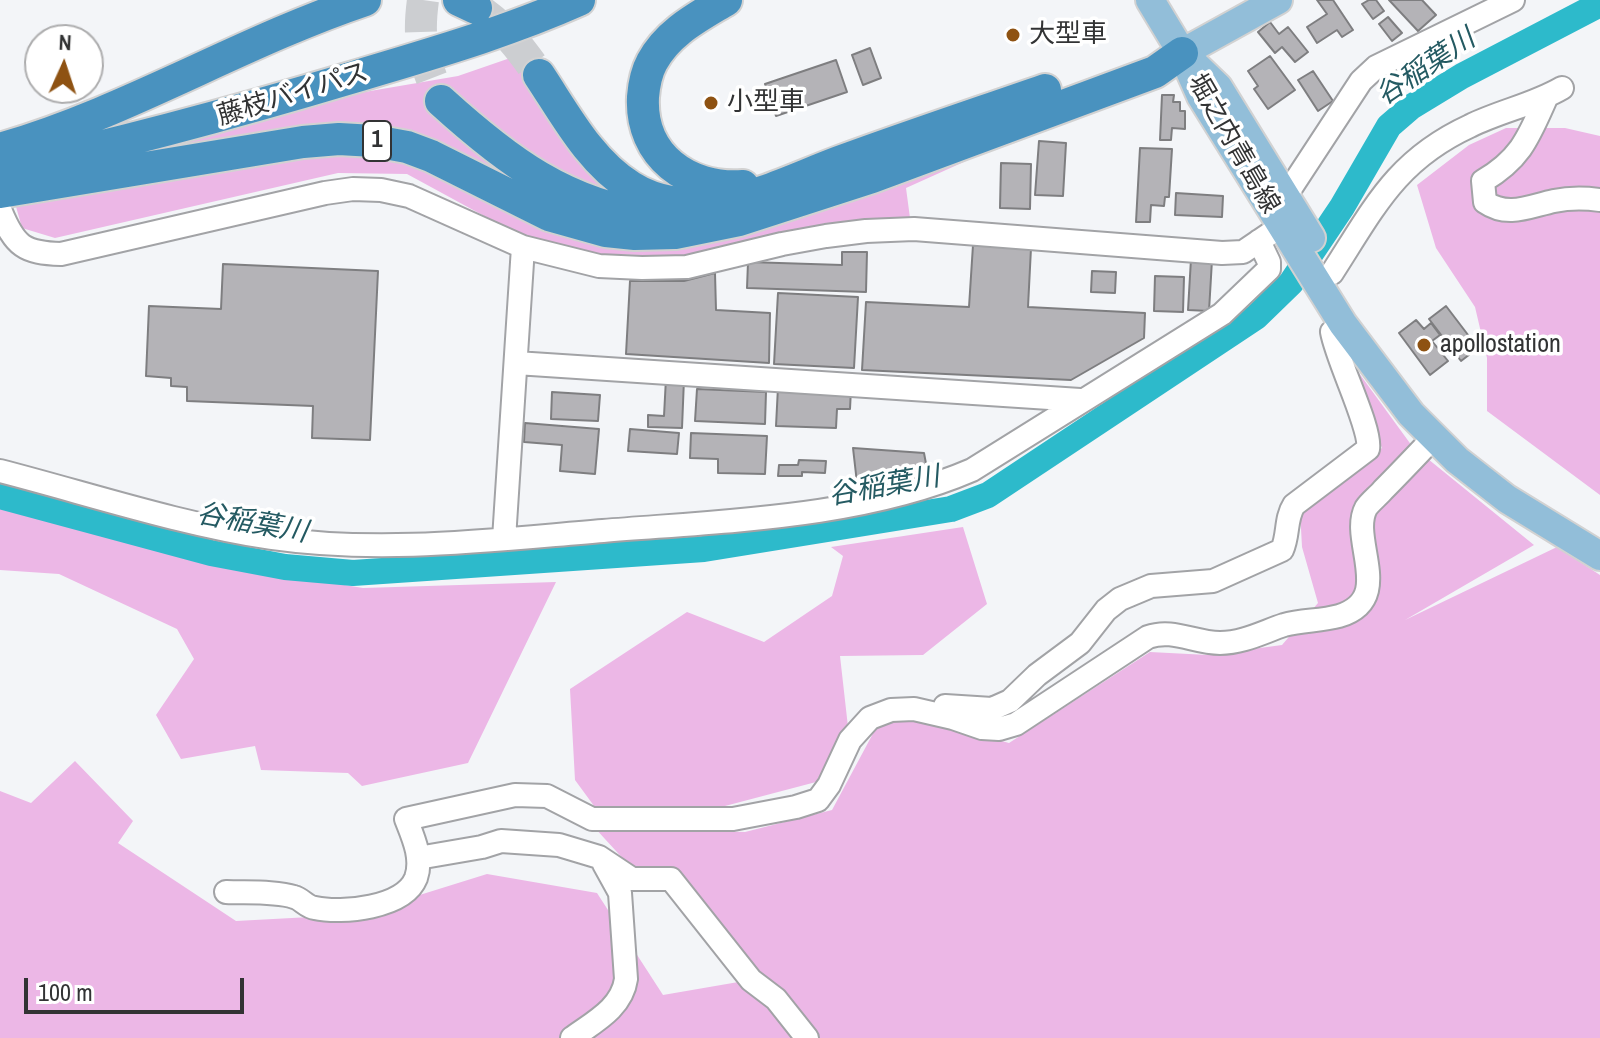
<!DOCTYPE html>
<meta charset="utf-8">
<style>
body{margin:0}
#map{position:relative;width:1600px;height:1038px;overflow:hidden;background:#f3f5f8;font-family:"Archivo Narrow",sans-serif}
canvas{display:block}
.north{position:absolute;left:24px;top:24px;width:80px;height:80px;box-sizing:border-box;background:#fff;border:2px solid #adadae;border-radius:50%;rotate:3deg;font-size:22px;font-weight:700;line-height:32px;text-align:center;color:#323334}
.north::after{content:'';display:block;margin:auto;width:28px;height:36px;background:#8e5212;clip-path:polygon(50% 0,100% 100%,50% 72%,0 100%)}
.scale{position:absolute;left:24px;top:978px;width:220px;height:36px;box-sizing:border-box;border:4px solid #323334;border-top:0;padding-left:10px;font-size:24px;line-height:28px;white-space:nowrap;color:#323334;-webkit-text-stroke:6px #fff;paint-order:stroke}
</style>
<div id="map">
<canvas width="1600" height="1038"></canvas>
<div class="north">N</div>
<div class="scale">100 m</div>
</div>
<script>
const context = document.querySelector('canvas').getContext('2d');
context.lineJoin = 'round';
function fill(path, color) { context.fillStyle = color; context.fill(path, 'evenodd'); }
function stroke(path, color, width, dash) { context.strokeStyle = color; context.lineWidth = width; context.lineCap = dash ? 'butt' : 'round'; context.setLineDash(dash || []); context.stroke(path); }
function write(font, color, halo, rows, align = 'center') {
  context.font = font + ' "Archivo Narrow","Noto Sans JP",sans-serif'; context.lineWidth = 7; context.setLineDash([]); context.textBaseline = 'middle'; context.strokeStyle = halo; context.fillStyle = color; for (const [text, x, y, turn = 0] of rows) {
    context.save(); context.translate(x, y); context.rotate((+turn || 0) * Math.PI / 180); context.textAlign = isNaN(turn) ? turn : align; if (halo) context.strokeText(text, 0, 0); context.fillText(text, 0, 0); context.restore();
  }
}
const green = new Path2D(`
 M516,56L574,140L620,189L579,220L415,142L39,172L341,96L458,76Z
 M1506,128H1565L1600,136V495L1487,411V358L1475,307L1436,248L1417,185L1469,145Z
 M1037,129L906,188L910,218L692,256L591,254L521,236L407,174L338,173L55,238L22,228L15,203L349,147L415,158L543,218Z
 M1348,358L1412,446L1534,545L1405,620L1557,547L1600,575V1038H0V791L31,803L75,761L133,821L118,843L236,921L385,913L410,898L487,874L597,893L663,995L750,980L717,920L638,875L594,827L745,832L832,810L877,726L908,715L1009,743L1150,652L1208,655L1282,645L1318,603L1302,547L1300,510L1382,448Z
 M0,507L215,564L363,588L556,582L468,763L362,786L348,773L261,770L255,746L181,759L156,715L194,659L177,629L59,574L0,570Z
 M963,527L987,604L923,655L840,656L848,727L816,782L706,811L597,810L575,780L570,689L687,612L764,642L832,596L843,556L831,547Z`);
const river = new Path2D(`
 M0,496L211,553L285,567L353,573L704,549L951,509L988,495L1256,317L1291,283L1342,207L1389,126L1411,107L1462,76L1600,4`);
const building = new Path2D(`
 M1317,0H1333L1353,30L1342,37L1337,30L1317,43L1307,27L1327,14Z
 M1369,0H1376L1384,11L1373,19L1362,4Z
 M1389,0H1422L1436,15L1418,31Z
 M1388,17L1402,33L1392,41L1379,24Z
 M1270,22L1279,34L1288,27L1308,52L1295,62L1282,47L1275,53L1258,32Z
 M870,48L881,78L863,85L852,55Z
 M1270,56L1295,90L1268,109L1254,89L1258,86L1248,71Z
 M836,60L847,92L776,116L765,84Z
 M1313,71L1333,101L1318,111L1298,80Z
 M1162,95H1174L1173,102H1180V111H1185V129L1172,128L1171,140H1160Z
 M1039,141L1066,143L1063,196L1035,195Z
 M1140,148L1172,149L1169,197H1165L1164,206L1151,205L1150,222H1136Z
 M1001,163L1031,164L1030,209L1000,208Z
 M1176,193L1223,196L1222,217L1175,215Z
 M973,245L1031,248L1028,307L1145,313L1144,338L1071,380L862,370L866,302L969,307Z
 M842,252H867L866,292L747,288L748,262L842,265Z
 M1191,259L1212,260L1209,311L1188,310Z
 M223,264L378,271L370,440L312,438L313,406L187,401V387L171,386V378L146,376L149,306L221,309Z
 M1092,271L1116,272L1115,293L1091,292Z
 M715,273L716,310L770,313L769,363L626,354L630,281H684Z
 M1155,276L1184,277L1183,312L1154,311Z
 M778,293L858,297L854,368L774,364Z
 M1446,306L1478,348L1461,361L1429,319Z
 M1416,320L1424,329L1431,323L1440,335L1432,341L1448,361L1430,375L1399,333Z
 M666,378L684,379L682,428L648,427V415L664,416Z
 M778,387L851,389L850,409H837L836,428L776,426Z
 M697,389L766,392L765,424L695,421Z
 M552,392L600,395L598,421L551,419Z
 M525,423L599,429L595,474L560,471L562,445L524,442Z
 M630,429L679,433L677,454L628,451Z
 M691,433L767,436L765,474L718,473V459L690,458Z
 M853,448L924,453L927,469L857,483Z
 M799,460L826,461L825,473L802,472V476H778L779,465H798Z`);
const highwayTunnel = new Path2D(`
 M423,0C417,44 424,61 441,101
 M476,8C504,26 521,49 539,75`);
const minor = new Path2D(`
 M1547,96C1529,136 1522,158 1483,181L1485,202C1508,218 1530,206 1554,201C1568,198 1586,198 1600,200
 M1279,206L1361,81L1376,67L1513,0
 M1,212C15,246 24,253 61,254L325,193L353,189L381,190L409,196L523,247L599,266L642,268L687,267L782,244L826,236L866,231L914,229L1222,253L1243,252L1271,233
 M1332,273C1374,208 1396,160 1470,126C1500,111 1533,105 1562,88
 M516,363L1080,400
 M0,471C89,494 179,524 271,538C382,554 492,540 603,531C724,521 861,518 972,470L1222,314L1269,269V262L1259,241
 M504,539L523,247
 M945,706L992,709L1010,701L1037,675L1080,643L1106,610L1120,599L1151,586L1213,581L1282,550C1289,535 1285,519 1294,505L1368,449C1372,429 1337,361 1332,332L1343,324
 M418,858L482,847L501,841L559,845L599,857L632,879H671L751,980L776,999L807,1038
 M226,892C245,893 276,891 294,897C302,899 306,907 315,908C342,914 404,908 416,878C423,858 413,837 406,819L515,795L547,796L592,819H733L796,807L818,800L829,785L850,740L870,718L891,710L914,709L953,718L982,728L999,729L1016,724L1148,637C1173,628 1194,643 1220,643C1243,643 1263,632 1284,625C1302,620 1321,621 1339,616C1396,599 1349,540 1366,508C1370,502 1378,496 1383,490C1400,473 1417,455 1434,437
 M572,1038C594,1022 622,1008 626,979L620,893L604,864`);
const major = new Path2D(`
 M1150,0L1182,53L1201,96L1343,324L1411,414L1457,460L1507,499L1600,556
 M1182,53L1278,0
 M1192,62L1218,87L1311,238`);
const highway = new Path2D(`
 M459,0L476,8
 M726,0C698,17 668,32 652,62C646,73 644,85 643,97C640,156 688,190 743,186
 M539,75C565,114 590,162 631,187C656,203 689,207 718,203C760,197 799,177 839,162C907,137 976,114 1045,90
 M441,101C506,160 566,206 656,217
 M0,149C126,113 240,42 365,0
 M0,170C120,144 237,112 354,77C430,54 505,33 579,0
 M0,192L303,142L339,139L374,141L407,147L431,156L549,215L606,231L635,234L675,233L739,220L872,177L1155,72L1182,53`);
const markers = [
 [1013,35,8,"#8e5212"],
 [711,103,8,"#8e5212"],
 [1424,345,8,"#8e5212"]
];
const shields = [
 [377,141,28]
];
const shieldNames = [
 ["1",377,141]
];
const poiNames = [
 ["大型車",1029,35],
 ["小型車",727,103],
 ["apollostation",1440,345]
];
const streetNames = [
 ["藤枝バイパス",293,95,-17],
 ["堀之内青島線",1233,144,60]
];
const waterNames = [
 ["谷稲葉川",1426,68,-34],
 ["谷稲葉川",884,487,-10],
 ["谷稲葉川",252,524,10]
];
fill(green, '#ecb7e6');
stroke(river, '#2dbacb', 26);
fill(building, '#b4b3b7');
stroke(building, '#7e7e80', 2);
stroke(highwayTunnel, '#ccced1', 32, [32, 16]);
stroke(minor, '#a2a3a6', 26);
stroke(major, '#d2d2d2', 32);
stroke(highway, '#d2d2d2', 36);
stroke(minor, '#fff', 22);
stroke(major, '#92bed9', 28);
stroke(highway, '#4992bf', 32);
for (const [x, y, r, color] of markers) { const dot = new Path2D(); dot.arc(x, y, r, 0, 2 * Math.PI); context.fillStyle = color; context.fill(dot); stroke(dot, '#fff', 3); }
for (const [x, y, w] of shields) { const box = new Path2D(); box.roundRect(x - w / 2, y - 20, w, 40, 6); context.fillStyle = '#fff'; context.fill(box); stroke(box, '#323334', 2); }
write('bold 24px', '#323334', null, shieldNames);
write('26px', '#323334', '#fff', poiNames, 'left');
write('26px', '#323334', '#fff', streetNames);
write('italic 28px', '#245a62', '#fff', waterNames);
</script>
